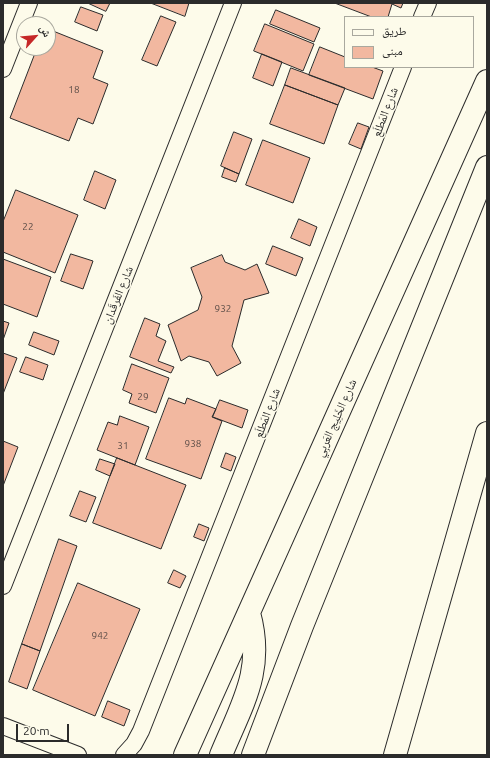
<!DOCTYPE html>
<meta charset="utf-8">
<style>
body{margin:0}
#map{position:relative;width:490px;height:758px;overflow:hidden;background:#fdfbea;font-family:Ubuntu,"Noto Naskh Arabic",sans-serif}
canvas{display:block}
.frame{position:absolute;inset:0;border:4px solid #2b2b2b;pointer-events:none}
.legend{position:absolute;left:344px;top:16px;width:130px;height:52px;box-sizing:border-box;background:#fdfbea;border:1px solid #a9a89e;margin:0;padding:5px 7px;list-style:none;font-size:12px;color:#2b2b2b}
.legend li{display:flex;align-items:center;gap:8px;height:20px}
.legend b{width:20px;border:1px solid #a9a89e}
.north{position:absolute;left:16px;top:16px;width:40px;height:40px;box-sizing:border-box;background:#fdfbea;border:1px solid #a9a89e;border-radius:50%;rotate:63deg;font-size:11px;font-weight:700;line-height:16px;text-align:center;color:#2b2b2b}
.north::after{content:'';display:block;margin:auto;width:14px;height:18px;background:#c62828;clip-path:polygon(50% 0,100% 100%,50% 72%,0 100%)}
.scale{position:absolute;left:16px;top:724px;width:53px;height:18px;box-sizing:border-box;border:2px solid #2b2b2b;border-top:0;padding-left:5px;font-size:12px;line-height:14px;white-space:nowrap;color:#2b2b2b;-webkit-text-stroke:3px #fdfbea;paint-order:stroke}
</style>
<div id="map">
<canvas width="490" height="758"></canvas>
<div class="frame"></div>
<ul class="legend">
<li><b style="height:5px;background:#fdfbea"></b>طريق</li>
<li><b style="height:11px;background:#f2b8a0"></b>مبنى</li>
</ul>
<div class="north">ش</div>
<div class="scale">20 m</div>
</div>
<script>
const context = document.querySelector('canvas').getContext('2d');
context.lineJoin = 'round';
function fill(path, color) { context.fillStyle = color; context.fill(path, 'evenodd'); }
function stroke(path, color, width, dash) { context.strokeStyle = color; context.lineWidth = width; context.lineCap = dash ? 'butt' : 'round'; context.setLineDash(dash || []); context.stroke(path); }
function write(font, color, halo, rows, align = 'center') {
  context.font = font + ' Ubuntu,"Noto Naskh Arabic",sans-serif'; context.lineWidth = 3; context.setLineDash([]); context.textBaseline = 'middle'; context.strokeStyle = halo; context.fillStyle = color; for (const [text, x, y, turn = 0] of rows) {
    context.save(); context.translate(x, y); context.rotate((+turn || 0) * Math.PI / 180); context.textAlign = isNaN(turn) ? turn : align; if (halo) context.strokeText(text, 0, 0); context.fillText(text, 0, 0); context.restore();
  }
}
const building = new Path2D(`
 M88,3H110L106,11Z
 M151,3H189L185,16Z
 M335,3H403L401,8L392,4L388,17H372Z
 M81,7L103,15L97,31L75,22Z
 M276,10L320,28L314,42L270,24Z
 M161,16L176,22L157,66L142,60Z
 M265,24L314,44L303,71L254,51Z
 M48,29L103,51L93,78L108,84L93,124L78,118L69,141L10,118L37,48H48Z
 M320,47L345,57V67H372L383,71L373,99L309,75Z
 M262,54L282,62L273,86L253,78Z
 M291,68L345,88L338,105L285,85Z
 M285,85L338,105L324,144L270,124Z
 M358,123L369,127L361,149L349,144Z
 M234,132L252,139L239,174L221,166Z
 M263,140L310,158L293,203L246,185Z
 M225,168L239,174L236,182L222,177Z
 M95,171L116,180L105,209L84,200Z
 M16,190L78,215L55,273L3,252V222Z
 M299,219L317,227L310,246L291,238Z
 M273,246L303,258L296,276L266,264Z
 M71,254L93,261L83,289L61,281Z
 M222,255L225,262L245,270L257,264L269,293L244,300L232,346L241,363L217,376L209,362L189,356L181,361L168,325L198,310L202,297L191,268Z
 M3,259L51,277L37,317L3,304Z
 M145,318L160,324L156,336L166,341L158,361L174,367L171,373L130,357Z
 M3,321L9,323L3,340Z
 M34,332L59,341L54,355L29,345Z
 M3,353L17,358L3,394Z
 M26,357L48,365L43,380L20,372Z
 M132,364L169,378L156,413L129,403L132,394L123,390Z
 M169,398L185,404L187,398L216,409L212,417L222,421L201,479L146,459Z
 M220,400L248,410L242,428L213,417Z
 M120,416L149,427L135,465L97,450L108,422L117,425Z
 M3,441L18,447L3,486Z
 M226,453L236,457L231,471L221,467Z
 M117,458L186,485L161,549L93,523Z
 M100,459L115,464L110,476L96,470Z
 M80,491L96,497L86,522L70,516Z
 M199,524L209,528L204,541L194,537Z
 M59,539L77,546L40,651L22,644Z
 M174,570L186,576L180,588L168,583Z
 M78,583L140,609L95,716L33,690Z
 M22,644L40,651L27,689L9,682Z
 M108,701L130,710L124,726L102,717Z`);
const minor = new Path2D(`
 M422,17L428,3
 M3,69L29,3
 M3,586L233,3
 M3,726L78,755
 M124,755L134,744L141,731L403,67`);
const trunk = new Path2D(`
 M185,755L487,81
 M221,755C242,704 265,670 249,613
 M253,755L302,626L487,167
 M395,755L487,433`);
const numberNames = [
 ["18",74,90],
 ["22",28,227],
 ["932",223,309],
 ["29",143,397],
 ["938",193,444],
 ["31",123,446],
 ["942",100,636]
];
const streetNames = [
 ["شارع المَطلَع",385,112,-69],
 ["شارع الفَرقَدان",118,295,-68],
 ["شارع المَطلَع",267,413,-69],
 ["شارع الخَلِيج العَربِي",336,418,-66]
];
fill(building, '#f2b8a0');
stroke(building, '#2b2b2b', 1);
stroke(minor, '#2b2b2b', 18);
stroke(trunk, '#2b2b2b', 24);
stroke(minor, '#fdfbea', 16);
stroke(trunk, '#fdfbea', 22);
write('10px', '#5d4e48', null, numberNames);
write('12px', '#2b2b2b', '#fdfbea', streetNames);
</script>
